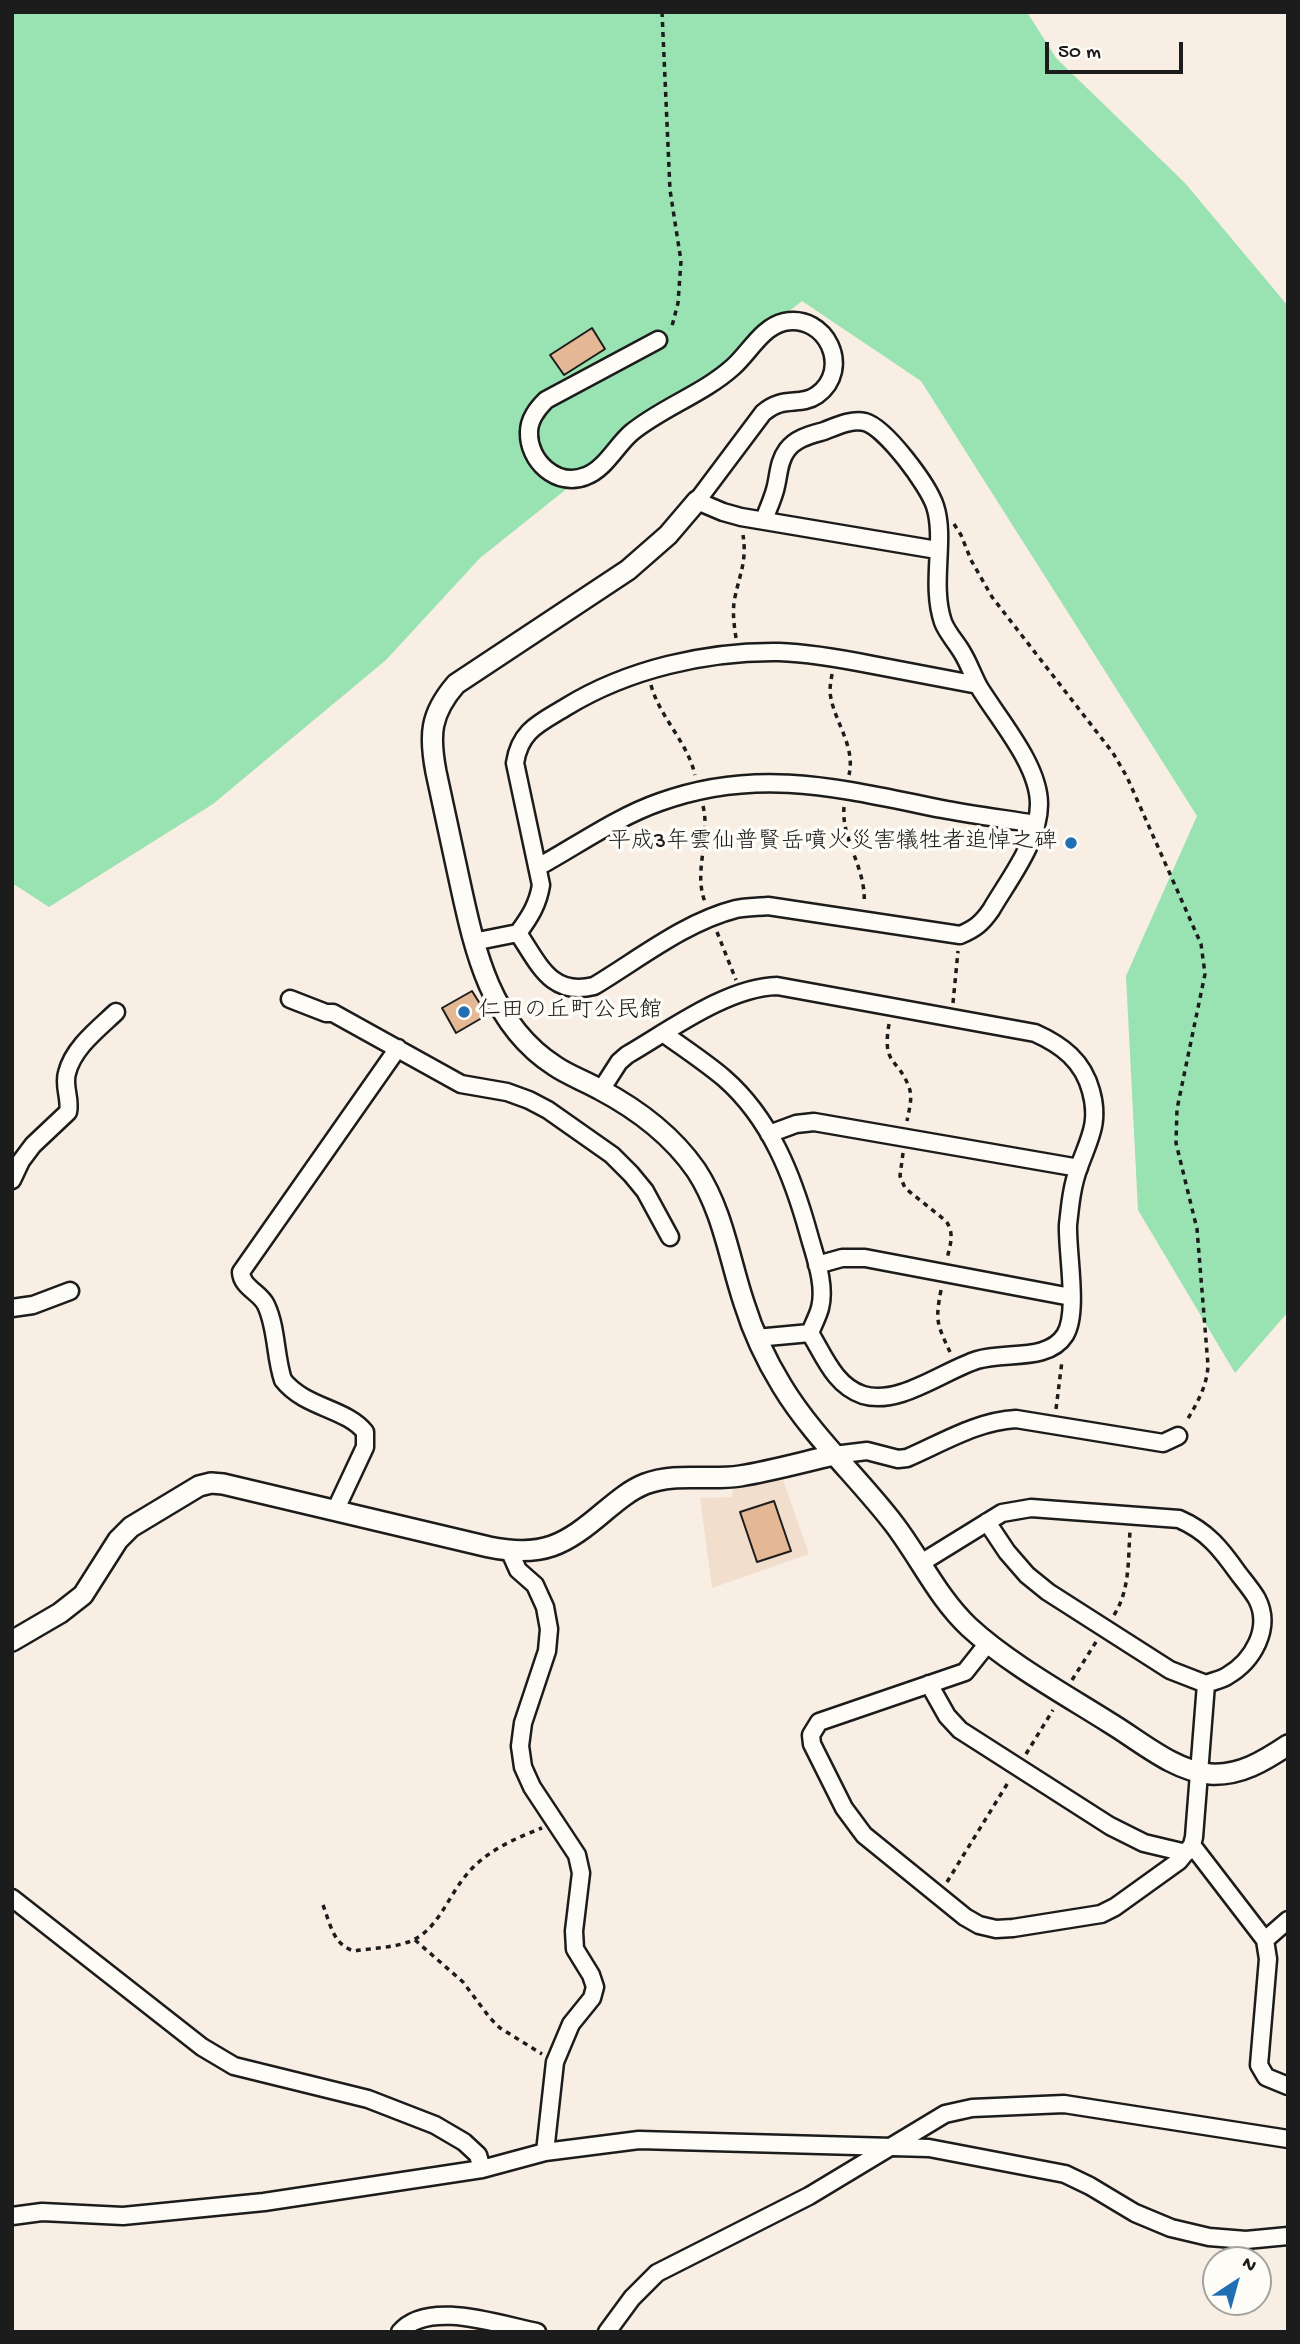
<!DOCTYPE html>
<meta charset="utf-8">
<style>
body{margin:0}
#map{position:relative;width:1300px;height:2344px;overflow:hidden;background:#f8eee3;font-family:"Gochi Hand",sans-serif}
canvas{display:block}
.frame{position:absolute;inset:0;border:14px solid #1c1c1c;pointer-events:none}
.north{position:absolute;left:1202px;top:2246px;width:70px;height:70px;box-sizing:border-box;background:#fdfcf7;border:2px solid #a3a29f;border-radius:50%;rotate:36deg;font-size:19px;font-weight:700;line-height:28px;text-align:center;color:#1c1c1c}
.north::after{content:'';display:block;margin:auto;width:24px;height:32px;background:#1f6fb2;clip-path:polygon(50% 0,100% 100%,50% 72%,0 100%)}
.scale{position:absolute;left:1045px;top:42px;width:138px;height:32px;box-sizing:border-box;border:4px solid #1c1c1c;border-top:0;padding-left:9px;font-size:21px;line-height:24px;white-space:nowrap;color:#1c1c1c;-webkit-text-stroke:5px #fdfcf7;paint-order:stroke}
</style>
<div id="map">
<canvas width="1300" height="2344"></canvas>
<div class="frame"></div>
<div class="north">N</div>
<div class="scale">50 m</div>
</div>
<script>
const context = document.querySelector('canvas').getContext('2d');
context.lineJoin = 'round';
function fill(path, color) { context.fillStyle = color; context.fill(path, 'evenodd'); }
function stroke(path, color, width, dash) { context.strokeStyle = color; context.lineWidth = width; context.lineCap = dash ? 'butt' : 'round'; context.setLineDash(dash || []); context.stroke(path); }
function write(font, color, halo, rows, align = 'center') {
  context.font = font + ' "Gochi Hand","Klee One",sans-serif'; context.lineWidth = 7; context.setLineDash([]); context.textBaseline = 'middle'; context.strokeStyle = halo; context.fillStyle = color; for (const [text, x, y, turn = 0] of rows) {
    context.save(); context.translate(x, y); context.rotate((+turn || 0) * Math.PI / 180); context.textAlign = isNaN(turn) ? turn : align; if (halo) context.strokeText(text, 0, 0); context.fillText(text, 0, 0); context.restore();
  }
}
const built = new Path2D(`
 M783,1480L809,1554L712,1588L700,1498L732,1497L733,1489Z`);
const green = new Path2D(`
 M12,12H1027L1056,58L1185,183L1288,306V1312L1235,1373L1138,1210L1126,976L1197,816L921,381L802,301L480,558L386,660L213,804L49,907L12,883Z`);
const building = new Path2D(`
 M592,328L605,349L564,375L550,355Z
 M472,991L487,1015L456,1033L442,1008Z
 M774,1501L791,1551L757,1562L740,1512Z`);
const path = new Path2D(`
 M662,12L670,190L681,261L678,303L672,326L669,329
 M954,524L961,535L971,560L992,597L1113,753L1127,777L1201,944L1205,974L1177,1109L1176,1143L1197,1229L1208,1365C1207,1387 1197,1403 1186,1422
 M736,638C734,624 732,611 735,597C740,573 747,561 743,535
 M832,674C831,680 830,686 830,692C833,721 856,745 849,775
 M651,685C660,718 687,741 695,775
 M703,806C711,839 693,871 705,902
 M844,807C841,840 867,869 864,904
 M717,932L736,980
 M953,1003L958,951
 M889,1024C882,1066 897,1056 909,1087C913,1098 909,1110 907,1121
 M903,1153L900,1176L905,1188L946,1221C955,1234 950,1245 947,1259
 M941,1290C935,1321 937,1324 950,1352
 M1056,1409L1062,1361
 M1114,1615C1130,1590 1128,1560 1130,1531
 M1072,1680L1096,1642
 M1026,1754L1053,1710
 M947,1882L1009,1781
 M323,1905C330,1923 333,1945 354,1951C372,1948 396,1948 413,1940C439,1928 449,1894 468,1873C486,1851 516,1838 542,1828
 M415,1940L463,1982L490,2018L500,2028L542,2054`);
const minor = new Path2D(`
 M658,340L546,400C537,409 529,419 529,432C528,461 557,488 586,476C605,469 616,446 631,433C661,408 703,394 733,367C749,353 762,327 784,322C826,313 853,369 817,395C800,407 783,395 763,413L697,501L723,512L741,517L937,550
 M538,867C578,845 617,817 660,802C759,766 843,789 942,809C973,815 1005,819 1036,824
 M518,933C539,964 551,997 594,986C639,959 685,922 736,909C746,907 758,907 768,906L960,935C975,929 982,923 991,910C1009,879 1039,842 1039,804C1039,765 999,720 979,687C973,676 969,664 963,654C957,643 947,633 943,622C930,584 946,539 935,506C928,485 886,428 865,422C851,419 837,426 824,431C810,435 796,438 787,450C778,462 779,476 775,490C772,501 767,511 764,520
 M473,942L518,933C530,917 538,904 541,885L515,763C520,730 540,723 566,707C628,669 707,651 779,652C810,653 843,659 873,665C908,672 943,678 978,685
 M290,999L326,1013H333L461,1084L507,1092L529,1100L548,1110L612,1155L631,1174L645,1191L670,1237
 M664,1034C684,1048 705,1062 724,1078C771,1119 793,1177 809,1235C815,1257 826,1285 820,1308C818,1316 813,1325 810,1333L756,1338
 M601,1090L619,1062L627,1055C670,1030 728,987 777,986L1035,1033C1062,1045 1083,1061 1091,1091C1100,1123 1089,1139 1079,1167C1072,1185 1070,1206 1068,1225C1067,1253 1079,1313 1065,1335C1048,1362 1005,1351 977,1360C943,1371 899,1406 863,1395C835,1386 824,1356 810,1333
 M769,1134L796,1124L814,1122L1079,1168
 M12,1180L21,1161L33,1145L68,1112C71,1099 63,1086 67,1073C73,1048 98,1029 116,1012
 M817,1265L842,1258H865L1071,1297
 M12,1308L33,1305L70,1291
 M834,1455L867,1451L898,1459L907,1458C942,1443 977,1421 1016,1419L1163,1443L1178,1436
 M335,1511L365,1447V1432C346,1408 305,1408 283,1380C275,1357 277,1328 266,1305C260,1292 242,1288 241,1272L398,1048
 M987,1522L1007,1552L1027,1575L1048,1592L1170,1670L1206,1684
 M510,1552L518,1570L535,1585L545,1607L549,1629L547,1651L523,1723L520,1746L523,1767L532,1787L577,1855L581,1873L574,1931L575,1949L591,1975L595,1987L592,1998L571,2024L555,2062L545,2152
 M921,1563L1002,1513L1031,1508L1179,1519C1207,1531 1221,1549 1238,1573C1244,1581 1252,1590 1257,1599C1272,1628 1253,1661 1227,1676C1221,1680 1213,1681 1206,1684L1194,1837L1192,1845L1179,1861L1115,1907L1101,1914L1013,1928L996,1929L979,1925L965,1917L864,1835L844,1808L812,1744L811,1735L819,1722L965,1672L988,1643
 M929,1684L947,1716L960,1730L1110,1826L1144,1843L1186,1853
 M1192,1845L1265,1940L1268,1959L1259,2065L1266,2077L1288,2086
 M12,1898L202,2047L234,2066L368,2099L435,2125L464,2142L478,2155L482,2169
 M1265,1940L1288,1920
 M12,2216L42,2212L123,2216L264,2202L482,2169L545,2152L639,2140L929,2148L1065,2174L1090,2186L1135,2213L1171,2228L1209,2237L1246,2240L1288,2236
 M400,2332C428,2299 500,2325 537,2332
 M607,2332L632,2298L657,2273L809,2196L945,2114L972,2108L1064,2104L1288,2139`);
const tertiary = new Path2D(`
 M697,501L668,535L628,570L456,684C430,714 429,735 436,772C444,809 452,846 460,883C475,952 491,1025 555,1066C568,1075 585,1081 599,1089C637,1109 671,1134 696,1170C723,1211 729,1258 744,1303C753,1332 766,1360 782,1386C813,1437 858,1477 894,1524C920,1558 938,1598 969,1627C1008,1663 1064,1694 1110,1723C1140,1741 1174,1771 1210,1774C1240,1776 1264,1761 1288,1745
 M12,1641L60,1613L83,1595L118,1540L131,1527L199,1486L211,1483L223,1484L489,1547C543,1558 565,1545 605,1511C617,1501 630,1490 645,1484C676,1472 708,1481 740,1476C771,1471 803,1462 834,1455`);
const markers = [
 [1071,843,7,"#1f6fb2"],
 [464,1012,7,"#1f6fb2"]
];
const poiNames = [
 ["平成3年雲仙普賢岳噴火災害犠牲者追悼之碑",1057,843],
 ["仁田の丘町公民館",478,1012,"left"]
];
fill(built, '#f2decc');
fill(green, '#99e2b1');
fill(building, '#e4b795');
stroke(building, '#1c1c1c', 2);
stroke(minor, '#1c1c1c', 21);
stroke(tertiary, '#1c1c1c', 24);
stroke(path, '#1c1c1c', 3.5, [5, 5]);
stroke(minor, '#fdfcf7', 16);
stroke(tertiary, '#fdfcf7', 19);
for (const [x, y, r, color] of markers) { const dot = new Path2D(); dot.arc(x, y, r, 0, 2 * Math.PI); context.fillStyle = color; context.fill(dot); stroke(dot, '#fdfcf7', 2.5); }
write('23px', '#1c1c1c', '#fdfcf7', poiNames, 'right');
</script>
